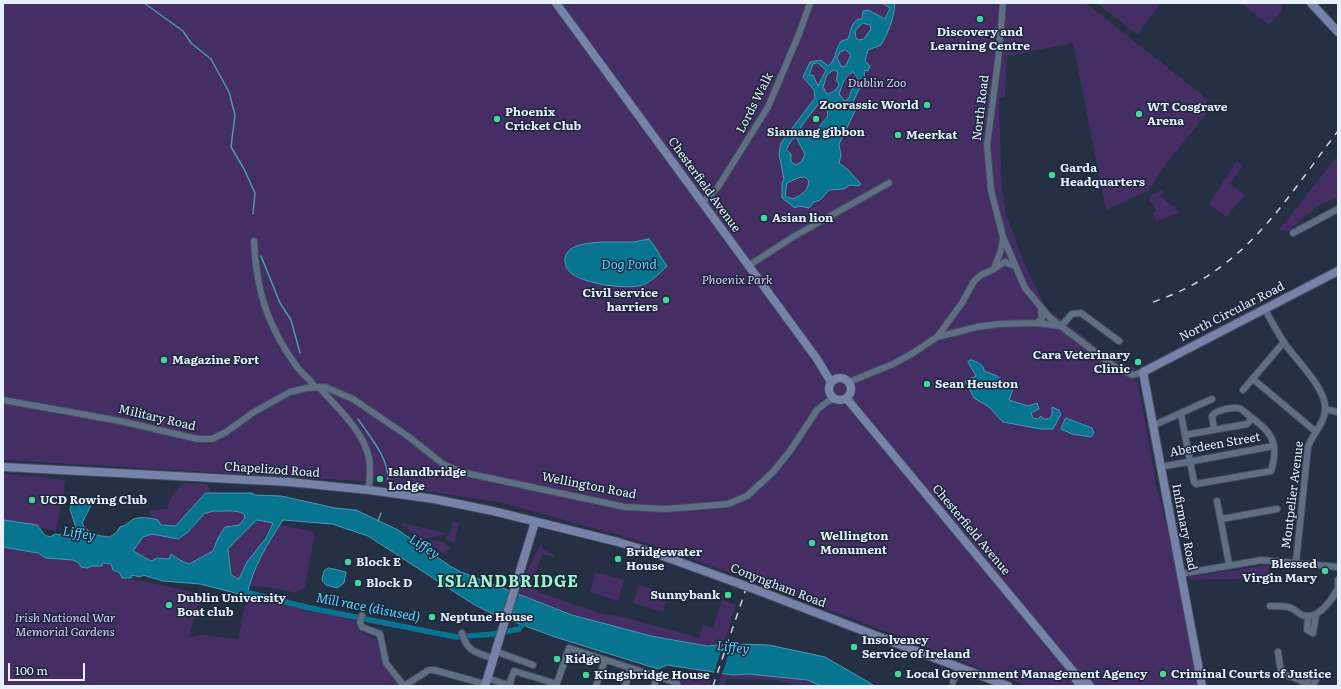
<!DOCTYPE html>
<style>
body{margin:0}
#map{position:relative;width:1341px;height:689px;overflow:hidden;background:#253045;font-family:Literata,serif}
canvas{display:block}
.frame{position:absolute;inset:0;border:4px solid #e8f0fd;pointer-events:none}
.scale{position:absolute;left:8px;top:663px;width:77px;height:18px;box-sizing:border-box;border:2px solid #e8f0fd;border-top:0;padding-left:5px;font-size:12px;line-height:14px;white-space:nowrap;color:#e8f0fd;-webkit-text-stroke:3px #1b263a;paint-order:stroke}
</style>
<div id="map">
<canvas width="1341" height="689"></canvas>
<div class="frame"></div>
<div class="scale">100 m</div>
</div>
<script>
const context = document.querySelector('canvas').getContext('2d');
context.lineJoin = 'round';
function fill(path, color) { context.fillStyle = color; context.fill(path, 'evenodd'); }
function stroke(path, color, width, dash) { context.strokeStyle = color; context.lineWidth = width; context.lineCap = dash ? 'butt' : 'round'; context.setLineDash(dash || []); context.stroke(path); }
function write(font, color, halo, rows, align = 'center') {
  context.font = font + ' Literata,serif'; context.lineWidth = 3; context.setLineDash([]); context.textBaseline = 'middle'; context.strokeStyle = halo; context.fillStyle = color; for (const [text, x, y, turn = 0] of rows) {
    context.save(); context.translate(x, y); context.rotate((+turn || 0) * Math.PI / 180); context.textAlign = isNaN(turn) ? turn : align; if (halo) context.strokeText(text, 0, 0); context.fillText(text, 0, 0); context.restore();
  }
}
const green = new Path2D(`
 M3,3H1086L1201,94L1206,100L1208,112L1165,165L1149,190L1106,210L1073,43L1007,56L1005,98H999V108L1002,188L1007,217L1028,272L1042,300L1049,310L1113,359L1134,368L1133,378L1138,382L1156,484L1178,574L1198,686H1027L766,586L650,544L503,503L360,481L3,460Z
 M1097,3H1160L1139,33L1136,34Z
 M1241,3H1281L1282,4V11L1269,25Z
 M1338,155V197C1332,201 1327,201 1321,205C1309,212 1299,221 1289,231L1279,230Z
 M1237,161L1243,166L1230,184L1245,195L1226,217L1209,204Z
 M1161,190L1163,192L1160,196L1180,212L1157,221L1153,213L1156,211L1152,203H1149V198L1151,195Z
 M3,473L66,480L56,531L3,520Z
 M185,483L207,484L211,491C201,495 198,502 192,509C186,515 180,519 175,526L161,525L158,520L150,518L149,510L168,509C169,496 175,490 185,483Z
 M214,511C225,512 235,509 244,514L245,518L239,525H231L218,538L213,551L189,564L180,560L171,554L169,559L158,558L151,561L133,551L143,537L152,534L178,539L188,532L204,514Z
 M257,520L273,522C263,542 249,559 239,579L231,575L228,549Z
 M453,522L459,523L454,544L445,538L450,532Z
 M402,523L446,533L445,535L421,539L403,526Z
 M280,525L315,532L305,587L294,593C288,589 259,587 249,585L264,549Z
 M430,540H439L450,547L445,555L432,546Z
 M541,544L544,550L554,555V557L542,554L530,587L538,590V592L603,614L624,617L699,638L703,625L713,628L722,600L736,605L723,645C695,647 666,640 639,633C597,622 557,610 517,593L530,564Z
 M3,547L38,553L46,558L73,560L79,563L81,567L88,568L92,566H102L101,563L111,564L113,570L120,573L122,578H128L127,584L129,578L201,594L189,637L202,635L238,639L247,596L356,620L360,631L377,640L385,667L399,684L398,686H3Z
 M1269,565L1268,578L1191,580L1189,577Z
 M596,572L624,580L618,601L590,592Z
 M639,585L669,594L663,612L633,603Z
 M722,674C732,675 741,674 750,674C774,674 800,677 822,686H799L776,680L726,679L725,686H720L719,683Z
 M682,677L711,680L709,686H679Z`);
const water = new Path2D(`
 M882,3H895C894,18 888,33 881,45L868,50L865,61L870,66L868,71L865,70L864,74L866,81L864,86L859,89L853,102L856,109L839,144L841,156L839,163L847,169L861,184L858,186L850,185L844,189L829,190L820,200L814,202L809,208L799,206L795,208L782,198V183L784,179L779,154L781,143L815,98L814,90L803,77L810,62L821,60L828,66C836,60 835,50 841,41L848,39C851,31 850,25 858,19H862L863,11L868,10L885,19L890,8ZM863,23L870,25L871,29L864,39L859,40L856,38L855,31ZM846,50L851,55L845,67L841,66L837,58L840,52ZM818,63L826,70L818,86L813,75L810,76L809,75L813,64ZM834,70L838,72L836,81L839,83C838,89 834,92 827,94L823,87L827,75ZM853,72L857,77L858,82L852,89L849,98L845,101L839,94C843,85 843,77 853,72ZM821,101L825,102C830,119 828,115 818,128C814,132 813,135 809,138L802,133L801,127ZM796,137L805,154L802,161L796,165L791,162V154L786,150L791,141ZM805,177L809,181C807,193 802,194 793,199L785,196L787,183L798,178Z
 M649,239C656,247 660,257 667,266C661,272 652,281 643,285C629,290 581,284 570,272C566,268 565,265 565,259C566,237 618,243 634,242C639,241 644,240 649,239Z
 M971,360C977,362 984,364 984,371L997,376L1013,389L1009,400L1028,406L1037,403L1039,409L1031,413L1033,418L1038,419L1041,416L1044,419H1049L1052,415V407L1059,410L1061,414L1053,429H1041L1003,422L989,407L974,398L965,381L976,376L968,362Z
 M1066,418L1092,428L1094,433L1091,437L1072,434L1061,429Z
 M206,493H252L255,495L281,496L335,508L356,510L398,530L450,566L461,572L572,615L651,636L707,646L732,644L769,645L825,657L875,686H822L807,680L749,674L733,675L667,665L658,669L555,637L493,614L473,604L368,536L332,524L283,520C268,543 252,568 247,596L200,584L163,581L143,575L140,577L132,575L131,578H122L120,573L113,570L111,564L102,563V566H92L88,568L81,567L79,563L73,560L46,558L38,553L3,547L4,520L37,525L45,535L50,537L55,534L61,535L77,531L70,509L74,499L82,498L92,503L82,523C87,534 98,536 110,537L117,532L120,527C126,525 127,524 132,520C138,516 151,518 158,520L161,525L175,526ZM214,511C225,512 235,509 244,514L245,518L239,525L225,527L218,538L213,551L189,564L180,560L171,554L169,559L158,558L151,561L133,551L143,537L152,534L178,539L188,532L204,514ZM257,520L273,523L266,538L247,562L239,579L231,575L228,549Z
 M329,568L346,572L344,583L337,588L326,585L322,580L324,571Z`);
const pier = new Path2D(`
 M732,644L722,674L714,673L723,645Z`);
const stream = new Path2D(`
 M144,3L183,31L191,43L211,59L229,92L235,115L231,147L244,169L255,193L253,214
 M261,256L280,303L291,320L300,353
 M358,419C370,437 388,457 388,479
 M378,521L381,513`);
const canal = new Path2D(`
 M241,591L310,608L456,637L494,634L519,629L526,619`);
const street = new Path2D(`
 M1003,3L998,61L987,145L991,190L1003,237L1025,288L1050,318L1115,367L1133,375L1143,372
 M702,203L718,187L768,107L799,34L810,3
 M1293,233L1338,209
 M254,241C256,291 268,327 297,367C302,374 310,379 315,387
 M748,266L793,237L889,183
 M995,268L1005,262L1015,266
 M1265,309C1271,321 1278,333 1285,344C1297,361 1328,390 1325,411C1324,425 1312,434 1308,447L1296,562
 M1037,323L1061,326
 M1061,326L1072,314L1081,313L1119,341
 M937,337L962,303L974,281L981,275L994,269L1001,250L1003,239
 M1253,379L1315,431
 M849,382L893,364L913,353L937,337L977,327L998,324L1037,323L1042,319L1041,309
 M319,387C337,408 363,430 369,458C371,468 369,480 369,490
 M1243,390L1284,342
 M3,400L120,421L198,439H212L226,432L254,412L290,392L307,388L325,387L353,399L409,437L443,464L461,472L625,507L666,509L728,504L747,496L773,472L790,451L817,410L827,402L833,399
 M1325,409L1338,412
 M1181,414L1194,482L1196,484L1271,471C1282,435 1265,429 1241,409C1234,406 1216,410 1212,416L1214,430
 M1152,426L1212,399
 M1185,435L1247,424L1252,418
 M1160,467L1274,446
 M1217,501L1229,564
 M1221,519L1277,509
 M1180,574L1262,560L1338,567
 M1338,580V590
 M1270,606C1276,606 1282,606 1288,607C1294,608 1297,613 1302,615C1317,621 1331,601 1337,590
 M362,615L360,622L362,627L380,634L386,663L404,686L429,670H434L485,684
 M1308,616L1307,630L1313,633L1316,615
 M462,633C467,652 476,652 492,658
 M495,651L533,665
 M1278,652L1281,672C1289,678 1301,678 1308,686
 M487,678L511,686
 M953,682L958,668
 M1305,683L1312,677L1316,680L1313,686
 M509,685L514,671L557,684
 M556,686L569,648L677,683L676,686
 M596,686L605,660
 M625,686L631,668
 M654,686L657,676`);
const secondary = new Path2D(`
 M556,3L817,359L831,382
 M1311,3L1338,32
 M829 389a11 11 0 1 1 22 0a11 11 0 1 1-22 0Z
 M847,399L1077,676L1076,680L1081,686
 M3,467L289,482L369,490L434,499L493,511L618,542L660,555L743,585
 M754,589L1008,686
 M1077,676H1082L1090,686
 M485,686L535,522
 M1202,686L1143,372L1338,271`);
const rail = new Path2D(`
 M1153,302C1245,271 1282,204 1338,131
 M713,686L749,580`);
const secondaryBridge = new Path2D(`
 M743,585L754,589`);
const markers = [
 [980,19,4,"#48d49d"],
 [927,105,4,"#48d49d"],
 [1139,114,4,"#48d49d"],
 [497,119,4,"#48d49d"],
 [816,119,4,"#48d49d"],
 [898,135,4,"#48d49d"],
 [1052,175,4,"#48d49d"],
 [764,218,4,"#48d49d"],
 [666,300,4,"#48d49d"],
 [164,360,4,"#48d49d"],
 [1138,362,4,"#48d49d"],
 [927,384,4,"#48d49d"],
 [380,479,4,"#48d49d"],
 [32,500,4,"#48d49d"],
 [812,543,4,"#48d49d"],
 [618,559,4,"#48d49d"],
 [348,562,4,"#48d49d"],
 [1325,571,4,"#48d49d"],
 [358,583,4,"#48d49d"],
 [728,595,4,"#48d49d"],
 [169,605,4,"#48d49d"],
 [432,617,4,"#48d49d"],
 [854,647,4,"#48d49d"],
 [557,659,4,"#48d49d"],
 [898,674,4,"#48d49d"],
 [1163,674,4,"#48d49d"],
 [586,675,4,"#48d49d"]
];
const poiNames = [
 ["Discovery and",980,32,"center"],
 ["Learning Centre",980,46,"center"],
 ["Zoorassic World",919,105,"right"],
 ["WT Cosgrave",1147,107],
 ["Arena",1147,121],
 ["Phoenix",505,112],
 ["Cricket Club",505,126],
 ["Siamang gibbon",816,132,"center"],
 ["Meerkat",906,135],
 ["Garda",1060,168],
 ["Headquarters",1060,182],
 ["Asian lion",772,218],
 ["Civil service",658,293,"right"],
 ["harriers",658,307,"right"],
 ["Cara Veterinary",1130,355,"right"],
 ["Clinic",1130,369,"right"],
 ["Magazine Fort",172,360],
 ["Sean Heuston",935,384],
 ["Islandbridge",388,472],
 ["Lodge",388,486],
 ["UCD Rowing Club",40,500],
 ["Wellington",820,536],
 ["Monument",820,550],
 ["Bridgewater",626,552],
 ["House",626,566],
 ["Block E",356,562],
 ["Blessed",1317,564,"right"],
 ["Virgin Mary",1317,578,"right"],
 ["Block D",366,583],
 ["Sunnybank",720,595,"right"],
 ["Dublin University",177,598],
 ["Boat club",177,612],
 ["Neptune House",440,617],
 ["Insolvency",862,640],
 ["Service of Ireland",862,654],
 ["Ridge",565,659],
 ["Local Government Management Agency",906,674],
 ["Criminal Courts of Justice",1171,674],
 ["Kingsbridge House",594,675]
];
const parkNames = [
 ["Dublin Zoo",877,83],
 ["Phoenix Park",737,280],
 ["Irish National War",65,618],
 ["Memorial Gardens",65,632]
];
const streetNames = [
 ["Lords Walk",755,103,-63],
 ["North Road",981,108,-83],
 ["Chesterfield Avenue",704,185,54],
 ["North Circular Road",1232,312,-27],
 ["Military Road",157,418,13],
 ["Aberdeen Street",1215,445,-10],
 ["Chapelizod Road",272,470,4],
 ["Wellington Road",589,486,11],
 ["Montpelier Avenue",1293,495,-83],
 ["Infirmary Road",1184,527,79],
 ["Chesterfield Avenue",971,530,50],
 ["Conyngham Road",778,586,21]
];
const waterNames = [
 ["Dog Pond",629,265],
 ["Liffey",79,534,9],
 ["Liffey",424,547,33],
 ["Mill race (disused)",368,608,11],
 ["Liffey",733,648,6]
];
const districtNames = [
 ["ISLANDBRIDGE",508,582]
];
fill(green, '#442e64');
fill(water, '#077490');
stroke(water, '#4a99b1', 1);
fill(pier, '#253045');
stroke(stream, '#4a99b1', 1.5);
stroke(canal, '#077490', 5.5);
stroke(street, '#424c5d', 8);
stroke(secondary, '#424c5d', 10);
stroke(street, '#606e85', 6);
stroke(secondary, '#7782a9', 8);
stroke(rail, '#ccd4e2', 1.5, [7, 7]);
stroke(secondaryBridge, '#424c5d', 10, []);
stroke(secondaryBridge, '#7782a9', 8);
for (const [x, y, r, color] of markers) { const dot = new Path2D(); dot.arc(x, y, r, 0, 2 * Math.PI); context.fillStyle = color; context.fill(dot); stroke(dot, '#1b263a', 1.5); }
write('bold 12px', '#e8f0fd', '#1b263a', poiNames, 'left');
write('italic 12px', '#dccafe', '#1b263a', parkNames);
write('12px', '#e8f0fd', '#1b263a', streetNames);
write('italic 13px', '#55d6fe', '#1b263a', waterNames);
context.letterSpacing = '1px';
write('bold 16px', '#a0f5cd', '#1b263a', districtNames);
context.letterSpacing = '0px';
</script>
